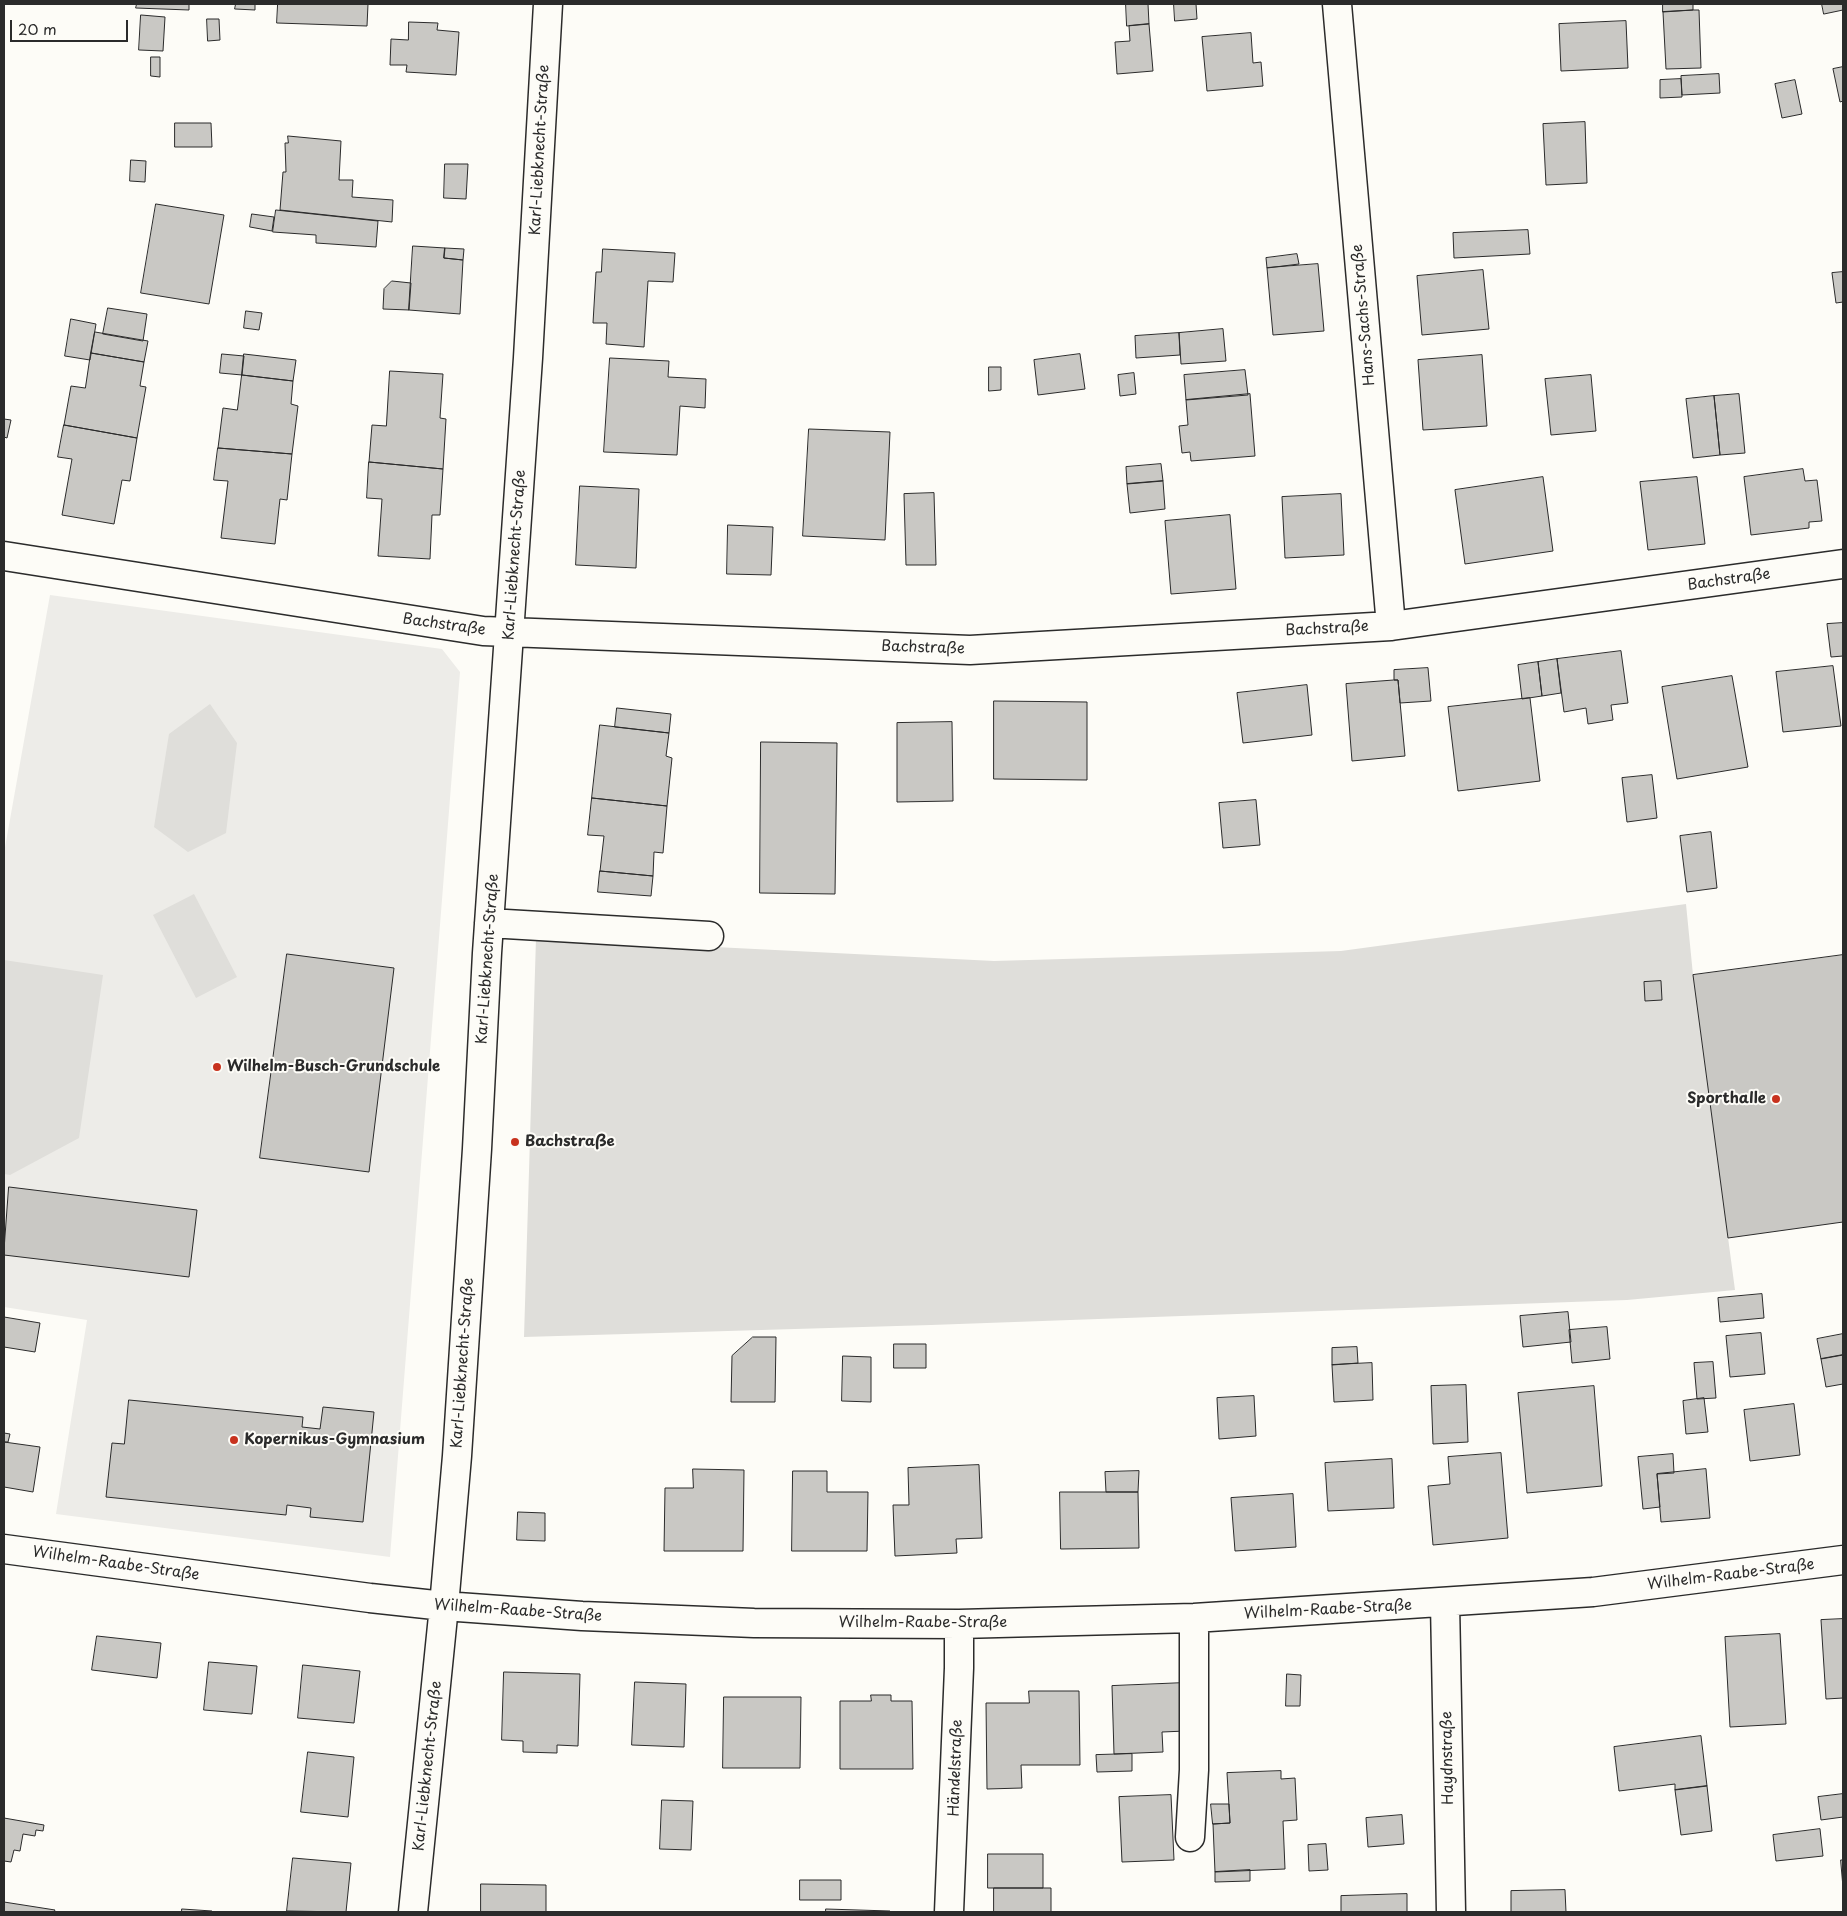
<!DOCTYPE html>
<meta charset="utf-8">
<style>
body{margin:0}
#map{position:relative;width:1847px;height:1916px;overflow:hidden;background:#fdfcf7;font-family:"Playpen Sans",sans-serif}
canvas{display:block}
.frame{position:absolute;inset:0;border:5px solid #2b2b2b;pointer-events:none}
.scale{position:absolute;left:10px;top:20px;width:118px;height:22px;box-sizing:border-box;border:2px solid #2b2b2b;border-top:0;padding-left:6px;font-size:15px;line-height:18px;white-space:nowrap;color:#2b2b2b;-webkit-text-stroke:4px #fdfcf7;paint-order:stroke}
</style>
<div id="map">
<canvas width="1847" height="1916"></canvas>
<div class="frame"></div>
<div class="scale">20 m</div>
</div>
<script>
const context = document.querySelector('canvas').getContext('2d');
context.lineJoin = 'round';
function fill(path, color) { context.fillStyle = color; context.fill(path, 'evenodd'); }
function stroke(path, color, width, dash) { context.strokeStyle = color; context.lineWidth = width; context.lineCap = dash ? 'butt' : 'round'; context.setLineDash(dash || []); context.stroke(path); }
function write(font, color, halo, rows, align = 'center') {
  context.font = font + ' "Playpen Sans",sans-serif'; context.lineWidth = 4; context.setLineDash([]); context.textBaseline = 'middle'; context.strokeStyle = halo; context.fillStyle = color; for (const [text, x, y, turn = 0] of rows) {
    context.save(); context.translate(x, y); context.rotate((+turn || 0) * Math.PI / 180); context.textAlign = isNaN(turn) ? turn : align; if (halo) context.strokeText(text, 0, 0); context.fillText(text, 0, 0); context.restore();
  }
}
const built = new Path2D(`
 M50,595L442,649L460,672L390,1557L56,1514L87,1320L4,1307V853Z`);
const green = new Path2D(`
 M210,704L237,743L226,833L188,852L154,827L169,734Z
 M194,894L237,977L196,998L153,915Z
 M1686,904L1693,975L1735,1290L1627,1300L931,1325L524,1337L536,938L994,961L1341,951Z
 M4,960L103,975L79,1138L10,1175L4,1174Z`);
const building = new Path2D(`
 M137,4H189V10L136,8Z
 M236,4H255V10L235,9Z
 M278,4H368L367,26L277,23Z
 M1126,4H1148L1149,24L1127,26Z
 M1174,4H1196L1197,19L1175,21Z
 M1663,4H1693V10L1663,12Z
 M1822,4H1843V10L1824,14Z
 M1693,10H1699L1701,68L1666,69L1663,12Z
 M141,15L165,17L163,51L139,50Z
 M207,19H219L220,40L208,41Z
 M1626,21L1628,68L1561,71L1559,24Z
 M409,22L438,23L437,30L459,32L456,75L406,72L407,65H390L391,39L408,40Z
 M1149,24L1153,71L1117,74L1115,42L1130,41L1129,26Z
 M1251,33L1253,63L1261,62L1263,86L1207,91L1202,37Z
 M151,57H160V77L151,76Z
 M1843,67V101L1840,102L1833,69Z
 M1719,74L1720,93L1682,95L1681,76Z
 M1681,79L1682,97L1660,98V80Z
 M1795,80L1802,114L1782,118L1775,84Z
 M1585,122L1587,183L1546,185L1543,124Z
 M175,123H211L212,147H175Z
 M288,136L341,141L339,180H353L352,197L393,200L392,222L280,210L283,172H286L285,143H288Z
 M131,160L146,161L145,182L130,181Z
 M445,164H468L466,199L444,198Z
 M156,204L224,215L209,304L141,293Z
 M276,210L378,221L376,247L316,243V235L273,232Z
 M252,214L274,217L272,231L250,227Z
 M1528,230L1530,254L1454,258L1453,233Z
 M413,246L445,248L444,258L463,260L460,314L409,310Z
 M445,248L464,249L463,260L444,258Z
 M603,249L675,253L673,282L648,281L644,347L606,344L607,323H593L596,272H601Z
 M1297,254L1299,264L1267,268L1266,258Z
 M1318,264L1324,331L1273,335L1267,268Z
 M1483,270L1489,329L1422,335L1417,276Z
 M1843,272V302L1836,303L1832,273Z
 M392,281L411,283L409,310L383,309L384,289Z
 M108,308L147,314L143,341L103,334Z
 M246,311L262,313L259,330L244,328Z
 M71,319L96,324L90,360L65,356Z
 M1223,329L1226,361L1181,364L1179,333Z
 M95,332L148,341L144,362L91,353Z
 M1179,333L1180,355L1136,358L1135,336Z
 M91,353L144,362L140,386L146,387L137,438L64,425L71,386L85,388Z
 M222,354L244,356L242,375L220,373Z
 M244,354L296,360L293,381L242,375Z
 M1080,354L1085,389L1038,395L1034,360Z
 M1482,355L1487,426L1423,430L1418,360Z
 M610,358L669,361L668,377L706,379L705,408L680,406L677,455L604,452Z
 M989,367H1001V390L989,391Z
 M1245,370L1248,395L1186,400L1184,375Z
 M390,371L443,374L440,418L446,419L443,469L369,462L372,425L386,426Z
 M1134,373L1136,394L1120,396L1118,375Z
 M242,375L293,381L291,404L298,406L292,454L218,448L223,408L237,410Z
 M1591,375L1596,431L1551,435L1545,379Z
 M1250,394L1255,456L1191,461L1190,452L1182,453L1179,426L1188,425L1186,400Z
 M1739,394L1745,453L1720,455L1714,396Z
 M1714,396L1720,455L1693,458L1686,399Z
 M4,419L11,420L7,438L4,437Z
 M64,425L137,438L130,481L122,480L114,524L62,515L72,459L58,457Z
 M809,429L890,432L885,540L803,536Z
 M218,448L292,454L287,500L280,499L275,544L221,538L228,481L214,480Z
 M369,462L443,469L440,515H432L430,559L378,556L382,499L367,498Z
 M1161,464L1163,481L1127,484L1126,467Z
 M1803,469L1805,481L1817,480L1822,521L1809,522V528L1751,535L1744,477Z
 M1543,477L1553,551L1465,564L1455,490Z
 M1697,477L1705,544L1648,550L1640,482Z
 M1163,481L1165,509L1130,513L1127,484Z
 M580,486L639,489L636,568L576,565Z
 M934,493L936,565H906L904,494Z
 M1341,494L1344,555L1285,558L1282,497Z
 M1230,515L1236,589L1171,594L1165,521Z
 M728,525L773,527L771,575L727,574Z
 M1843,623V656L1831,657L1827,624Z
 M1621,651L1628,703L1611,705L1613,720L1588,724L1586,708L1564,712L1557,659Z
 M1557,659L1561,693L1542,696L1538,662Z
 M1538,662L1542,696L1522,699L1518,665Z
 M1833,666L1841,726L1783,732L1776,672Z
 M1428,668L1431,701L1400,703L1398,680H1394V670Z
 M1732,676L1748,767L1677,779L1662,687Z
 M1394,680H1398L1405,756L1352,761L1346,684Z
 M1307,685L1312,735L1243,743L1237,693Z
 M1530,698L1540,781L1458,791L1448,707Z
 M994,701L1087,702V780L994,779Z
 M617,708L671,714L669,733L615,727Z
 M952,722L953,801L897,802V723Z
 M600,725L669,733L666,756L672,758L667,806L592,798Z
 M761,742L837,743L835,894L760,893Z
 M1652,775L1657,818L1627,822L1622,778Z
 M592,798L667,806L663,853L654,852L653,876L600,871L604,836L588,835Z
 M1256,800L1260,845L1223,848L1219,803Z
 M1711,832L1717,888L1687,892L1680,836Z
 M600,871L653,876L651,896L598,892Z
 M287,954L394,968L369,1172L260,1158Z
 M1843,955V1222L1728,1238L1693,975Z
 M1661,981L1662,1000L1645,1001L1644,982Z
 M9,1187L197,1210L189,1277L4,1255Z
 M1762,1294L1764,1318L1720,1322L1718,1298Z
 M1568,1312L1571,1342L1523,1347L1520,1316Z
 M4,1317L40,1323L35,1352L4,1347Z
 M1607,1327L1610,1359L1572,1363L1569,1330Z
 M1761,1333L1765,1374L1730,1377L1726,1336Z
 M1843,1334V1355L1821,1359L1817,1339Z
 M753,1337H776L775,1402H731L732,1356Z
 M894,1344H926V1368H894Z
 M1357,1347L1358,1363L1332,1365V1348Z
 M1843,1355V1384L1826,1387L1821,1359Z
 M843,1356L871,1357V1402L842,1401Z
 M1713,1362L1716,1398L1697,1399L1694,1363Z
 M1372,1363L1373,1400L1334,1402L1332,1365Z
 M1466,1385L1468,1442L1433,1444L1431,1386Z
 M1594,1386L1602,1486L1527,1493L1518,1393Z
 M1254,1396L1256,1436L1219,1439L1217,1398Z
 M1704,1398L1708,1432L1686,1434L1683,1401Z
 M129,1400L303,1417L302,1427L320,1429L323,1407L374,1412L363,1522L310,1517L311,1508L287,1505L286,1515L106,1497L112,1443L124,1444Z
 M1794,1404L1800,1455L1750,1461L1744,1410Z
 M4,1433L10,1434L8,1442H4Z
 M4,1442L40,1447L33,1492L4,1487Z
 M1501,1453L1508,1538L1433,1545L1428,1486L1450,1484L1448,1457Z
 M1673,1454L1674,1473L1657,1474L1660,1507L1643,1509L1638,1457Z
 M1392,1459L1394,1508L1328,1511L1325,1463Z
 M979,1465L982,1538L956,1539L957,1553L895,1556L893,1505H909L908,1468Z
 M693,1469L744,1470L743,1551H664L665,1488H693Z
 M1706,1469L1710,1518L1661,1522L1657,1474Z
 M793,1471H827V1492H868L867,1551H792Z
 M1139,1471L1138,1492H1106L1105,1472Z
 M1060,1492H1138L1139,1548L1061,1549Z
 M1293,1494L1296,1547L1235,1551L1231,1498Z
 M518,1512L545,1513V1541L517,1540Z
 M1843,1619V1698L1826,1699L1821,1620Z
 M1780,1634L1786,1724L1730,1727L1725,1637Z
 M97,1636L161,1643L157,1678L92,1670Z
 M209,1662L257,1666L252,1714L204,1710Z
 M303,1665L360,1671L354,1723L298,1718Z
 M504,1672L580,1674L578,1746L557,1745V1753L523,1752V1741L502,1740Z
 M1287,1674L1301,1675L1300,1706H1286Z
 M635,1682L686,1684L684,1747L632,1745Z
 M1184,1683L1186,1731L1162,1732L1163,1752L1114,1754L1112,1686Z
 M1029,1691H1079L1080,1765H1021L1022,1788L987,1789L986,1703H1029Z
 M871,1695H891V1701H912L913,1769H840V1701H871Z
 M724,1697H801L800,1768H723Z
 M1701,1736L1707,1786L1675,1790V1784L1619,1791L1614,1747Z
 M308,1752L354,1757L348,1817L301,1812Z
 M1132,1754V1771L1097,1772L1096,1755Z
 M1281,1771V1779L1295,1778L1297,1820L1283,1821L1285,1869L1215,1872L1213,1824L1230,1823L1227,1773Z
 M1707,1786L1712,1831L1681,1835L1675,1790Z
 M1843,1794V1817L1821,1820L1818,1797Z
 M1171,1795L1174,1860L1122,1862L1119,1797Z
 M662,1800L693,1801L691,1850L660,1849Z
 M1211,1804H1229L1230,1823L1213,1824Z
 M1402,1815L1404,1844L1368,1847L1366,1818Z
 M4,1818L44,1825L43,1831L36,1830L35,1836L23,1834L20,1851L14,1850L11,1862L4,1861Z
 M1820,1829L1823,1856L1776,1861L1773,1835Z
 M1326,1844L1328,1870L1309,1871L1308,1845Z
 M988,1854H1043V1888H988Z
 M293,1858L351,1863L346,1912L287,1911Z
 M1841,1860H1843V1887Z
 M1250,1870V1881L1215,1882V1872Z
 M800,1880H841V1900H800Z
 M481,1884L546,1885V1912H481Z
 M994,1888H1051V1912H994Z
 M1565,1890L1566,1912H1511V1891Z
 M1407,1894V1912H1341V1896Z
 M4,1902L55,1910L54,1912H4Z
 M182,1909L212,1911V1912H182Z
 M826,1909L890,1911V1912H826Z`);
const minor = new Path2D(`
 M1337,4L1391,626
 M4,556L483,631L970,650L1391,626L1843,564
 M489,923L709,936
 M4,1549L370,1598L444,1606L582,1616L754,1623L959,1624L1194,1618L1593,1592L1843,1560
 M1445,1603L1451,1912
 M1190,1837L1194,1770V1618
 M413,1912L444,1606L457,1456L477,1149L487,953L528,358L548,4
 M949,1912L959,1668V1624`);
const markers = [
 [217,1067,5,"#c8321e"],
 [1776,1099,5,"#c8321e"],
 [515,1142,5,"#c8321e"],
 [234,1440,5,"#c8321e"]
];
const streetNames = [
 ["Karl-Liebknecht-Straße",540,150,-87],
 ["Hans-Sachs-Straße",1364,315,-95],
 ["Karl-Liebknecht-Straße",515,555,-86],
 ["Bachstraße",1729,580,-8],
 ["Bachstraße",444,625,8],
 ["Bachstraße",1327,629,-3],
 ["Bachstraße",923,648,2],
 ["Karl-Liebknecht-Straße",488,959,-86],
 ["Karl-Liebknecht-Straße",463,1363,-86],
 ["Wilhelm-Raabe-Straße",116,1564,8],
 ["Wilhelm-Raabe-Straße",1731,1575,-7],
 ["Wilhelm-Raabe-Straße",1328,1610,-3],
 ["Wilhelm-Raabe-Straße",518,1611,4],
 ["Wilhelm-Raabe-Straße",923,1623],
 ["Haydnstraße",1448,1758,-91],
 ["Karl-Liebknecht-Straße",428,1766,-84],
 ["Händelstraße",956,1768,-88]
];
const poiNames = [
 ["Wilhelm-Busch-Grundschule",227,1067],
 ["Sporthalle",1766,1099,"right"],
 ["Bachstraße",525,1142],
 ["Kopernikus-Gymnasium",244,1440]
];
fill(built, '#edece8');
fill(green, '#dfdeda');
fill(building, '#c9c8c4');
stroke(building, '#2b2b2b', 1);
stroke(minor, '#2b2b2b', 31);
stroke(minor, '#fdfcf7', 28);
for (const [x, y, r, color] of markers) { const dot = new Path2D(); dot.arc(x, y, r, 0, 2 * Math.PI); context.fillStyle = color; context.fill(dot); stroke(dot, '#fdfcf7', 2); }
write('15px', '#2b2b2b', '#fdfcf7', streetNames);
write('bold 15px', '#2b2b2b', '#fdfcf7', poiNames, 'left');
</script>
